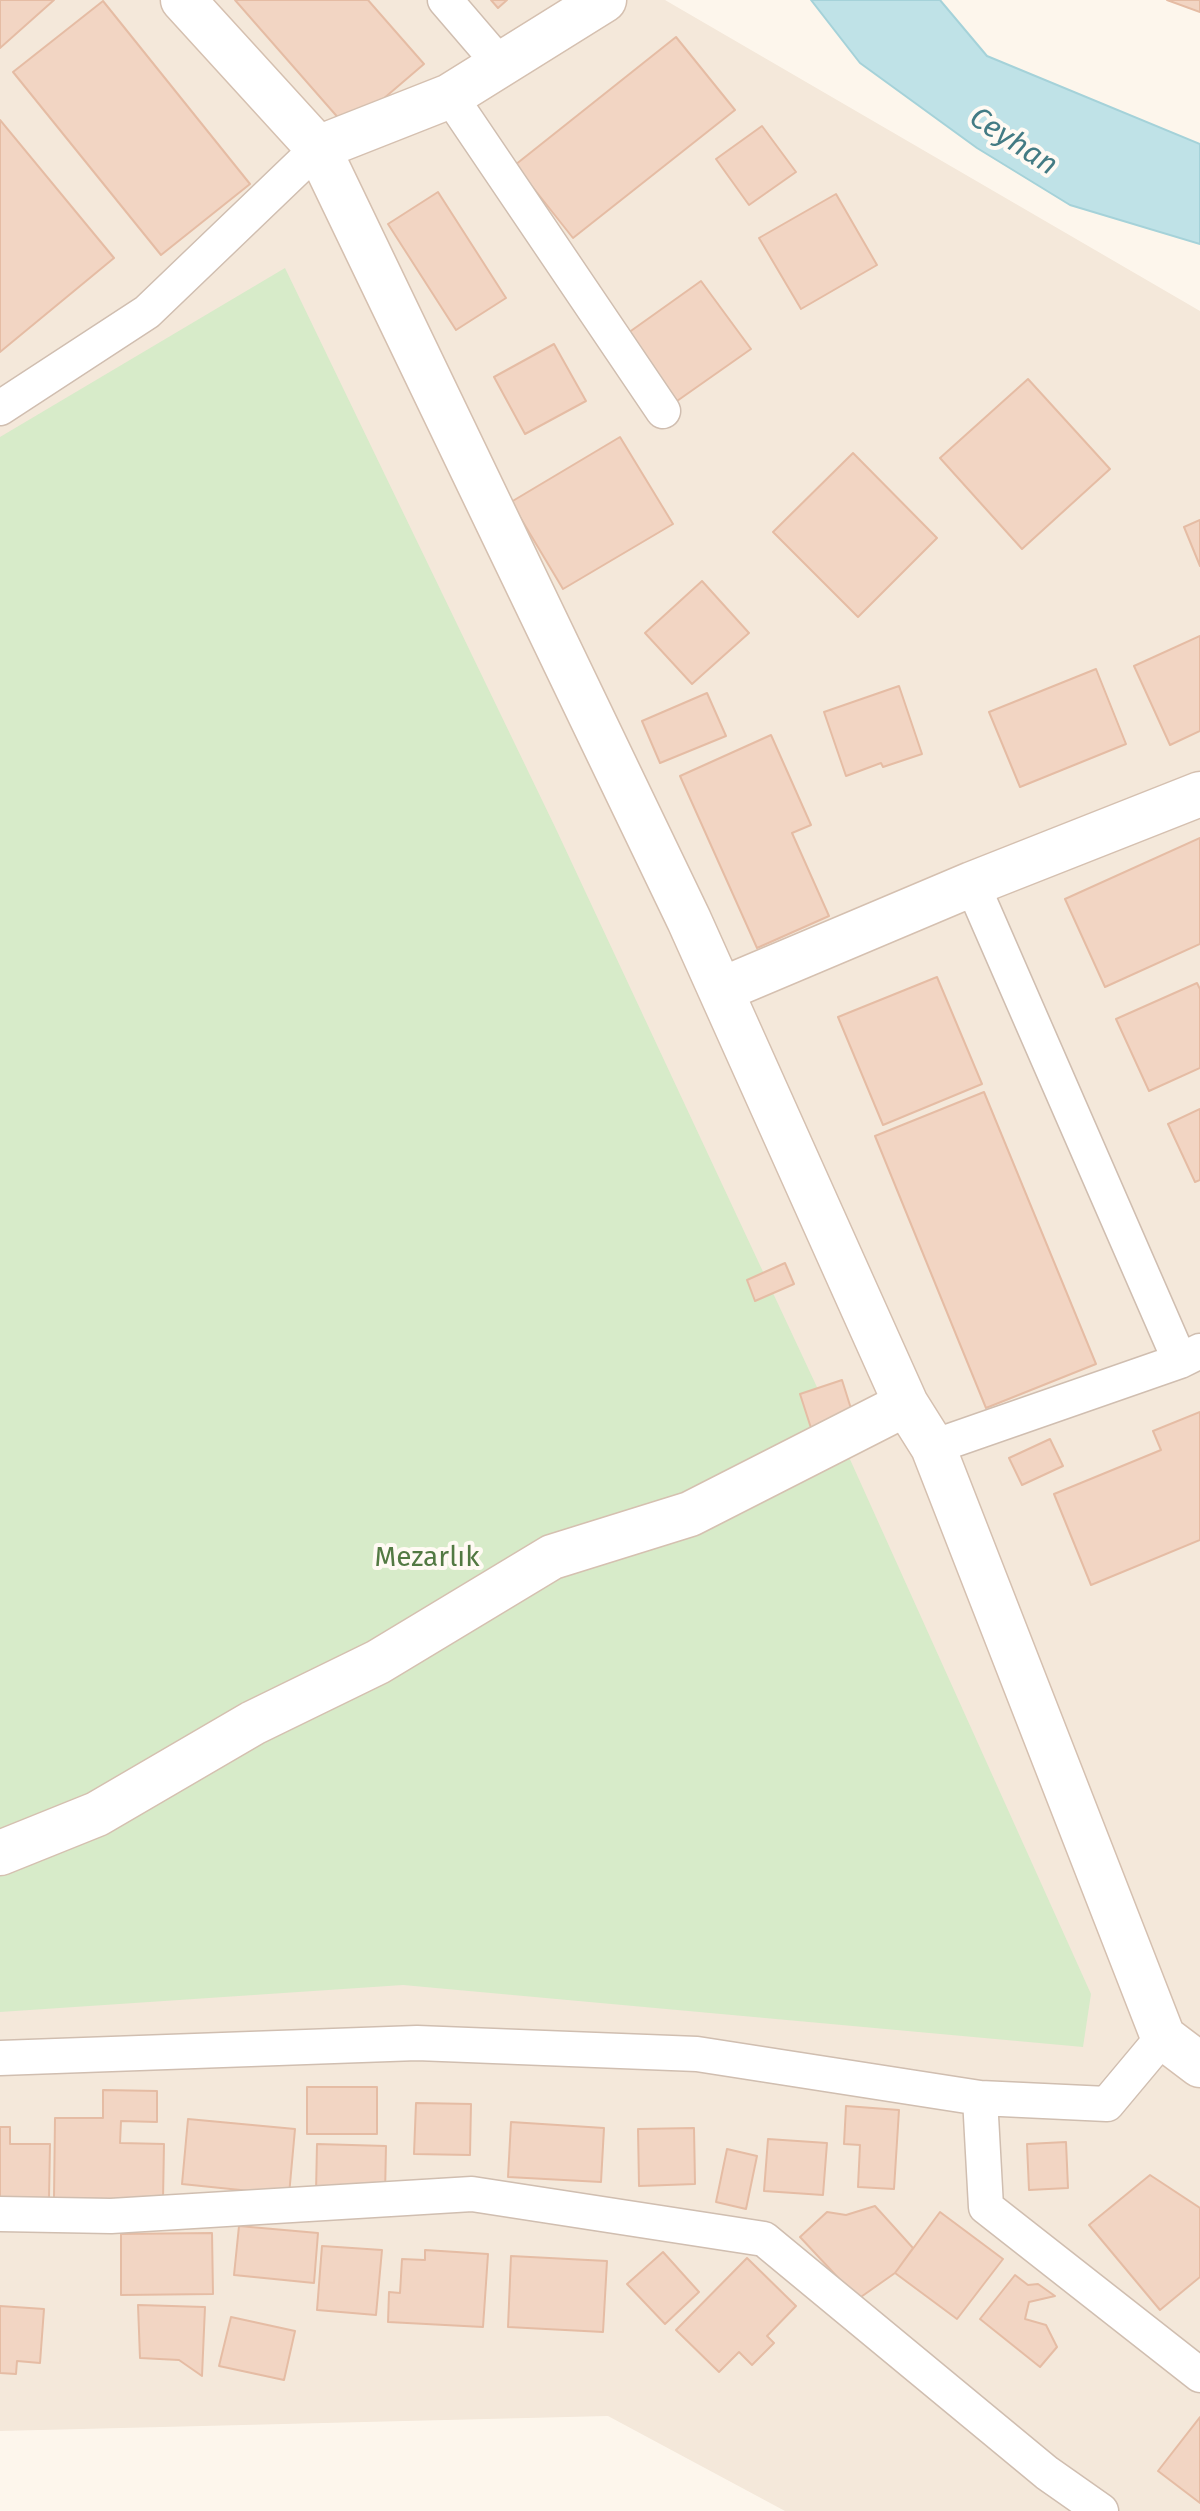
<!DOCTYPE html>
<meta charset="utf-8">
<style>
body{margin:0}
canvas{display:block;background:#fdf6ec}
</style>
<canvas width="1200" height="2511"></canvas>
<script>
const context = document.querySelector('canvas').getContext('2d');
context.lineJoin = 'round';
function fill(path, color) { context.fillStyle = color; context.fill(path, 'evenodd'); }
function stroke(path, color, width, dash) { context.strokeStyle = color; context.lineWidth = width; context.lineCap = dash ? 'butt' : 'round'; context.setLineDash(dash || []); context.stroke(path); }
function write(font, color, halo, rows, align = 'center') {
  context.font = font + ' "Fira Sans",sans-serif'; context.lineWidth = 8; context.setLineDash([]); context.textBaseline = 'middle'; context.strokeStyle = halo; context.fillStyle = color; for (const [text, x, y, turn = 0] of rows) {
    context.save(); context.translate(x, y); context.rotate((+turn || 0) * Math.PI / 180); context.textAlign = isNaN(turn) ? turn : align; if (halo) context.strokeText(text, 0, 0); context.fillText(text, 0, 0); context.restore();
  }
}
const residential = new Path2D(`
 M0,0H665L1200,311V2511H785L608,2416L0,2431Z`);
const green = new Path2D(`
 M285,268L556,829L830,1415L1091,1994L1083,2047L403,1985L0,2012V437Z`);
const water = new Path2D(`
 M811,0H940L987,56L1200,144V244L1070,205L977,148L860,63Z`);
const building = new Path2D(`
 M0,0H54L0,48Z
 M235,0H368L424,64L348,129Z
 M491,0H507L498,8Z
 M1167,0H1200V12Z
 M103,1L250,184L161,255L13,72Z
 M676,37L735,110L573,238L515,165Z
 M0,120L114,258L0,352Z
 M762,126L796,172L749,205L716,159Z
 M438,192L506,298L456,330L388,224Z
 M836,194L877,265L801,309L759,238Z
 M701,281L751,349L677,401L628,333Z
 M554,344L586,401L525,434L494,377Z
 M1028,379L1110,469L1022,549L940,458Z
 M620,437L673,524L563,589L511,502Z
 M853,453L937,538L858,617L773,532Z
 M1200,520V566L1184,527Z
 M702,581L749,633L692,684L645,633Z
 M1200,636V731L1170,745L1134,666Z
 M1096,669L1126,744L1020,787L989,712Z
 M899,686L922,754L883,767L881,763L846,776L824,712Z
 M707,693L726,736L660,763L642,721Z
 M771,735L811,825L792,833L829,916L757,948L680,776Z
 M1200,838V944L1105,987L1065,899Z
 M937,977L982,1084L883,1125L838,1017Z
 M1197,983L1200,989V1068L1149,1091L1116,1019Z
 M984,1092L1096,1364L986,1408L875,1136Z
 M1200,1109V1180L1195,1182L1168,1124Z
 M785,1263L794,1284L755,1301L747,1280Z
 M842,1380L853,1415L811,1428L800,1394Z
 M1200,1412V1540L1091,1585L1054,1494L1161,1450L1153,1431Z
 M1050,1439L1063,1466L1022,1485L1009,1458Z
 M307,2087H377V2134H307Z
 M103,2090L157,2091V2122L121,2121L120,2143L164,2144L163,2200L54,2198L55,2118H103Z
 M416,2103L471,2104L470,2155L414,2154Z
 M846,2106L899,2110L894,2189L858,2187L860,2145L844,2144Z
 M188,2119L295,2129L289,2195L182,2184Z
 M511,2122L604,2128L601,2182L508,2177Z
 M0,2127H10V2144H50L49,2198H0Z
 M694,2128L695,2184L639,2186L638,2129Z
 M768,2139L827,2143L823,2195L764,2191Z
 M1066,2142L1068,2188L1029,2190L1027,2144Z
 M317,2144L386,2146L385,2195L316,2193Z
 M727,2149L757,2156L746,2209L716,2202Z
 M1150,2175L1200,2208V2277L1160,2310L1089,2225Z
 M875,2206L913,2248L895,2273L858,2299L800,2237L827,2212L846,2215Z
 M940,2212L1003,2259L957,2319L895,2273Z
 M239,2226L318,2233L314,2283L234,2275Z
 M212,2233L213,2294L121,2295V2234Z
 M322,2246L382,2250L376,2315L317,2310Z
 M425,2250L488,2254L483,2327L388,2322L389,2292L400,2293L402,2259L425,2260Z
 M663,2252L699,2292L665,2324L627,2284Z
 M511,2256L607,2261L603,2332L508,2327Z
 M747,2258L796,2306L767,2336L774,2343L752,2365L739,2352L719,2372L676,2330Z
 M1015,2275L1028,2285L1038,2284L1055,2296L1029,2302L1025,2319L1046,2325L1057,2347L1040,2367L980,2319Z
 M138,2305L205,2307L202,2376L179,2360L140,2358Z
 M0,2306L44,2309L40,2363L17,2361L16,2374L0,2373Z
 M231,2317L295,2331L284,2380L219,2366Z
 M1200,2417V2503L1158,2471Z`);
const street = new Path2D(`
 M445,0L500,64
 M450,96L663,411
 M0,408L147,312L318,148
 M972,884L1180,1361
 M933,1447L1180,1361L1200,1351
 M0,2058L417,2043L697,2054L980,2098L1107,2104L1163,2037L1186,2050
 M980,2098L986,2207L1200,2375
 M0,2214L111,2216L472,2194L764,2239L1047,2473L1101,2511`);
const secondary = new Path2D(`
 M183,0L318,148L689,920L906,1404L933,1447L1163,2037L1200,2065
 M318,148L450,96L604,0
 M721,990L972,884L1200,794
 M0,1853L97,1814L253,1723L378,1662L552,1557L690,1514L906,1404`);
const parkNames = [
 ["Mezarlık",427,1558]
];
const waterNames = [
 ["Ceyhan",1013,142,33]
];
fill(residential, '#f4e8da');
fill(green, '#d7ebc9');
fill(water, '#bfe2e7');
stroke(water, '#a5d2d9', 2);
fill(building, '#f2d5c3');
stroke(building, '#e5bca4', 2);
stroke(street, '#d0beb0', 37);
stroke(secondary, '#d5c0b0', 47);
stroke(street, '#fff', 34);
stroke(secondary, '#fff', 44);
write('28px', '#527942', '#fffaf3', parkNames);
write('italic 30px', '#437b84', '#fffaf3', waterNames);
</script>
